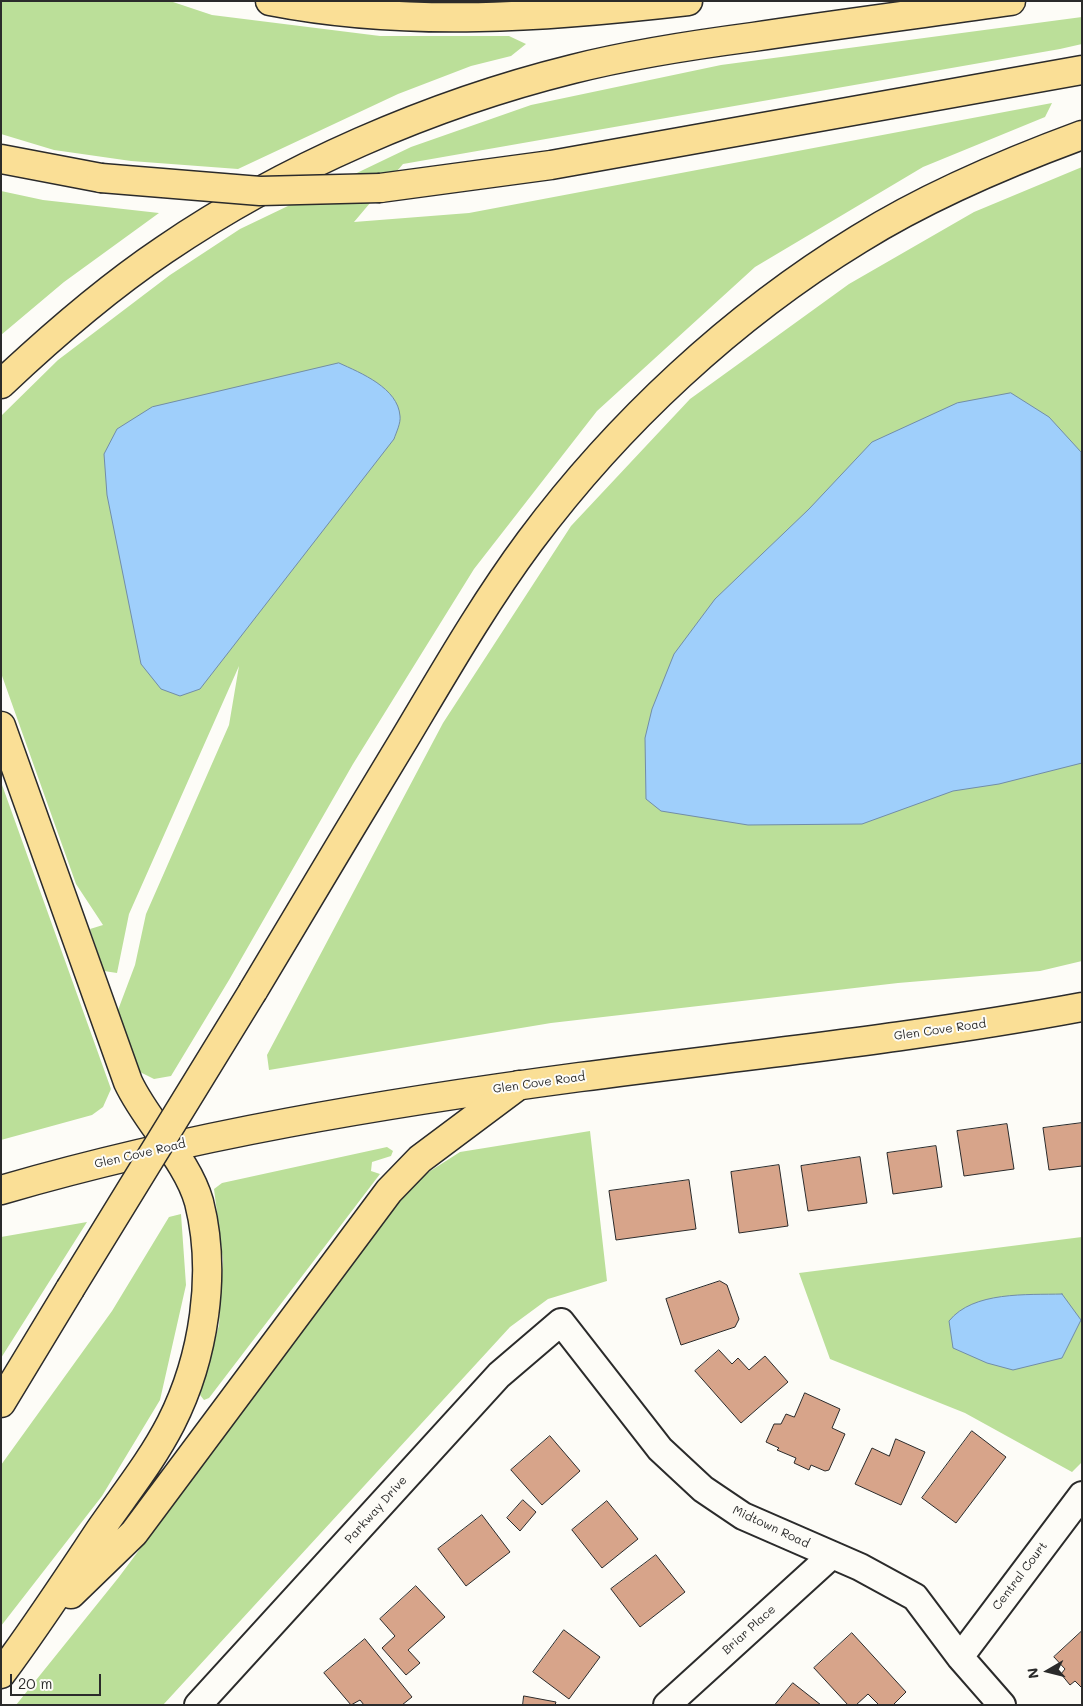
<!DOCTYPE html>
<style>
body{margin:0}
#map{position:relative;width:1083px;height:1706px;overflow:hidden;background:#fdfcf7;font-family:Mali,sans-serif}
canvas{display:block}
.frame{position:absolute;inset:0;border:2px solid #2b2b2b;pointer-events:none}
.north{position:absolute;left:1023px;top:1646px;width:50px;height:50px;-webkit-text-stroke:4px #fdfcf7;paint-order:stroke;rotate:262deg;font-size:14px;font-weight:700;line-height:20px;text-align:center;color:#2b2b2b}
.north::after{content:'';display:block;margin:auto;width:18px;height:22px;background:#2b2b2b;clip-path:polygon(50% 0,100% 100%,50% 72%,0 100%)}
.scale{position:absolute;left:10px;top:1674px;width:91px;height:22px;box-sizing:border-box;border:2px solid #2b2b2b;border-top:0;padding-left:6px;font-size:15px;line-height:18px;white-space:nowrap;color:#2b2b2b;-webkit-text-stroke:4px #fdfcf7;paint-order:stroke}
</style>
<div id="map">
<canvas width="1083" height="1706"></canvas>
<div class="frame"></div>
<div class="north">N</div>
<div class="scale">20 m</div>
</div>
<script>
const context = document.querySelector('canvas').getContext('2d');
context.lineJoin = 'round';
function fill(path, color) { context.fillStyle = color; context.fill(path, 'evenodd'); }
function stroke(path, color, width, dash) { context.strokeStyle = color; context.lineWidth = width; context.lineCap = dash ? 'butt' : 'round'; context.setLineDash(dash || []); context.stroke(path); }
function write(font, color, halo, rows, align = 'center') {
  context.font = font + ' Mali,sans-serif'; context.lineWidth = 4; context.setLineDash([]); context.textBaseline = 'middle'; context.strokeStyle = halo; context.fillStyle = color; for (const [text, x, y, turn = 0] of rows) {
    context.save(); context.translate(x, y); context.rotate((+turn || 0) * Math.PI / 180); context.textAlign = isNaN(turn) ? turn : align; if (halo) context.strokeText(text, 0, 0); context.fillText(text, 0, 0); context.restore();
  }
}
const green = new Path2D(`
 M1,1H170L212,15L380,36H509L526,44L511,56L471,66L398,94L238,169L131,161L54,150L1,134Z
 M1082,17V44L1060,49L403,164L354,222L469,213L1052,103L1045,117L923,167L755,267L597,411L474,569L353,764L229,980L171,1076L154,1079L140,1072L124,1038L118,1010L135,965L146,914L229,725L239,666L129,914L117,973L104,971L90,929L103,925L76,884L1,673V416L58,360L170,275L240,229L411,147L531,105L721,65Z
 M1082,167V961L1040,971L898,983L551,1023L269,1070L267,1055L443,723L571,526L690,399L849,284L974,212Z
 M1,191L43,200L159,213L64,282L1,335Z
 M1,782L111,1089L103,1107L92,1115L1,1140Z
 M590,1131L607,1281L548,1299L510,1327L163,1705H16L119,1577L413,1182L460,1152Z
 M387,1147L393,1151L391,1156L372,1162L371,1171L380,1174L222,1381L209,1398L204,1400L200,1395L219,1325L223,1260L214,1189L222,1183Z
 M181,1214L186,1285L160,1400L102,1496L1,1626V1465L112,1311L169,1217Z
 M87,1222L1,1358V1237Z
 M1082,1237V1462L1072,1472L965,1413L830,1359L799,1273Z`);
const water = new Path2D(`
 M339,363C361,373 398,388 400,416C401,423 396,433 394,439L200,689L180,696L161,689L141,664L107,495L104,454L117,429L152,407Z
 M1011,393L1049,417L1081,452L1082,763L999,784L953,791L862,824L748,825L661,811L646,799L645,738L652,709L674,654L715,599L809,509L872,442L957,403Z
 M1062,1294L1081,1320L1062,1358L1013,1370L987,1363L953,1348L949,1321C973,1291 1027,1295 1062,1294Z`);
const building = new Path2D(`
 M1082,1123V1166L1049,1170L1043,1128Z
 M1007,1124L1014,1169L964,1176L957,1131Z
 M936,1146L942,1187L893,1194L887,1153Z
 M860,1157L867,1203L808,1211L801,1166Z
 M779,1165L788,1226L739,1233L731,1172Z
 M689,1180L696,1229L616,1240L609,1191Z
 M720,1281L727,1285L739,1319L735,1327L681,1345L666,1299Z
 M719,1350L732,1364L738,1358L749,1370L765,1356L788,1382L741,1423L695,1371Z
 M805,1393L840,1409L832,1428L845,1434L829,1470L825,1471L811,1465L809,1470L794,1463L796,1458L777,1450L779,1448L766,1442L774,1424H781L786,1414L794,1417Z
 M972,1431L1006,1457L956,1523L922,1498Z
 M550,1436L580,1471L542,1505L511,1470Z
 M896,1439L925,1452L901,1505L855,1484L872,1448L889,1456Z
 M523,1500L536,1512L520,1531L507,1518Z
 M607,1501L638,1539L602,1568L572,1530Z
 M482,1515L510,1552L466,1586L438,1549Z
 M656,1555L685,1592L640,1627L611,1589Z
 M416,1586L445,1617L408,1650L420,1663L406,1675L382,1648L395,1636L380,1619Z
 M564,1630L600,1657L569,1699L533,1672Z
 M1082,1631V1688L1075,1681L1070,1685L1061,1674L1065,1669L1054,1657Z
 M852,1633L906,1692L893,1705H879L868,1694L856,1705H848L814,1668Z
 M365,1639L412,1697L402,1705H364L360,1700L351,1705L324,1673Z
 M793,1683L821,1705H775Z
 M524,1696L556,1702L555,1705H523Z`);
const street = new Path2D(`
 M960,1657L1082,1495
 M198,1705L499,1375L561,1322L660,1449L703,1489L743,1516L860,1567L915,1597L960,1657L1002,1705
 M667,1705L832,1555`);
const primary = new Path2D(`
 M1,1190C190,1135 385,1103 580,1077C747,1055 916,1038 1082,1007`);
const highway = new Path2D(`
 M270,1C409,28 548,17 688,1
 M1,159L101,178
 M380,188L551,165L1082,70
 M1,384C52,336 106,289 164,250C284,168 432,104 573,69C632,54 692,45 753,37C839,24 925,13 1011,1
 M1,726L128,1082C147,1123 187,1159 199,1202C217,1273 204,1358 171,1423C151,1462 124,1495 100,1530C68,1578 36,1627 1,1674
 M253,991C303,907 354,822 405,738C445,671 484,603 530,541C618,423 733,316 859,239C928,196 1006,163 1082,135
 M1,1403L70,1289
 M71,1594L134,1533L389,1191L420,1159L519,1085`);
const highwayBridge = new Path2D(`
 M101,178L260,191L380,188
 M70,1289L253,991`);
const streetNames = [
 ["Glen Cove Road",940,1030,-8],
 ["Glen Cove Road",539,1083,-8],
 ["Glen Cove Road",140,1154,-13],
 ["Parkway Drive",376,1510,-48],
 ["Midtown Road",771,1527,25],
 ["Central Court",1020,1576,-53],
 ["Briar Place",749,1630,-42]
];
fill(green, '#bbdf99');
fill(water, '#9fcffb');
stroke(water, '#718da8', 1);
fill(building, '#d7a48a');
stroke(building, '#2b2b2b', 1);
stroke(street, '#2b2b2b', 30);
stroke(primary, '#2b2b2b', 31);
stroke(highway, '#2b2b2b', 31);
stroke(street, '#fdfcf7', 26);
stroke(primary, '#fadf96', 28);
stroke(highway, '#fadf96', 28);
stroke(highwayBridge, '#2b2b2b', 31, []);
stroke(highwayBridge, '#fadf96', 28);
write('12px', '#2b2b2b', '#fdfcf7', streetNames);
</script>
